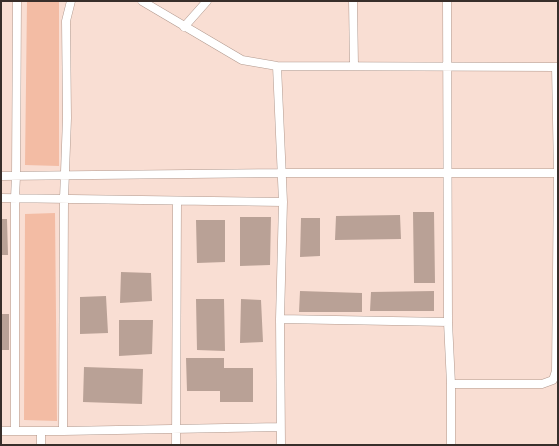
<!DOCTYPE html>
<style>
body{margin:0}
#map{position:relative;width:559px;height:446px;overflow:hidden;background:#f9ded3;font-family:"DM Sans",sans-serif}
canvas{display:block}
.frame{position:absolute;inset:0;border:2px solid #382e2a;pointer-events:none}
</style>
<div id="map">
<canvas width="559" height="446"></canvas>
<div class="frame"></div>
</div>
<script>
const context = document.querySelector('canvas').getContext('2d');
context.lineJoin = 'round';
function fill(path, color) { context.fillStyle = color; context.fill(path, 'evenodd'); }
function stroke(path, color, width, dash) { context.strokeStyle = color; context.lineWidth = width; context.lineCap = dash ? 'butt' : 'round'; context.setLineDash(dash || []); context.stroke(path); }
const green = new Path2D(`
 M27,1H59V166L25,165Z
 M55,213L57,421L24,420L25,214Z`);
const building = new Path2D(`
 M413,212H434L435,283H414Z
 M400,215L401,239L335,240L336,216Z
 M240,217H271L270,265L240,266Z
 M301,218H320V256L300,257Z
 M1,219H7L8,255H1Z
 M196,220H225V262L197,263Z
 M121,272L151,273L152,301L120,303Z
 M300,291L362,293V312H299Z
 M434,291V311H370L371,292Z
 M106,296L108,333L80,334V297Z
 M196,299H224L225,351L197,350Z
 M241,299L261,300L263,342L240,343Z
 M1,314H9V350H1Z
 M119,320H153L152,354L119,356Z
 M186,358H224V368H253V402H220V391H187Z
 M84,367L143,369L142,404L83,402Z`);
const street = new Path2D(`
 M142,1L242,60L277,66L558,67
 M353,1L354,66
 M447,1L448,322L451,384V445
 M184,27L207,1
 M277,66L283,202L280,319L281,445
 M1,176L282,173H558
 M1,198L283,202
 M280,319L448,322
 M451,384H542L553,380L556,371L558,173L556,67
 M1,431H63L280,427
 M15,431V198L16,176L17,1
 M41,431V445
 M63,431L64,199L67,118L66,21L71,1
 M176,445L177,201`);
fill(green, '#f3bca4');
fill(building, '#b9a196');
stroke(street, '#b1998e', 9);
stroke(street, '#fff', 8);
</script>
